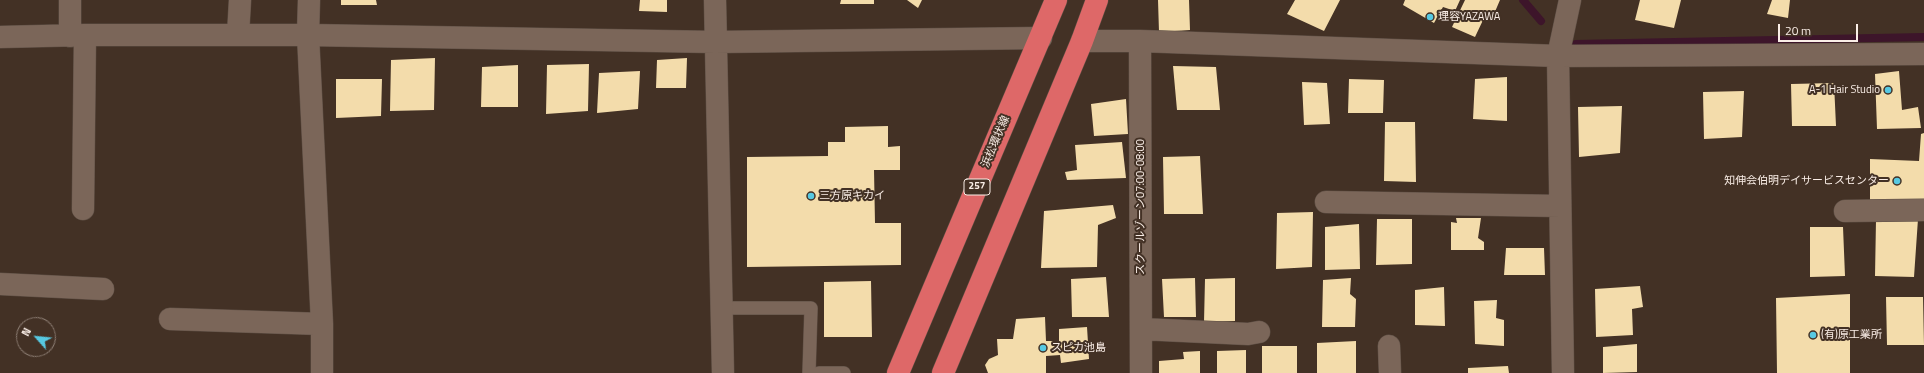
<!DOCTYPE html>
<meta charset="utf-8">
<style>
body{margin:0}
#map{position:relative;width:1924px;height:373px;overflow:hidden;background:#433125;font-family:"Titillium Web",sans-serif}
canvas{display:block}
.north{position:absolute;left:16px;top:317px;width:40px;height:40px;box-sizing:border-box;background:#433125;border:1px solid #8c7d73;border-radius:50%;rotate:297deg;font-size:11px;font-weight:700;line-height:16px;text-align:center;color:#faeee7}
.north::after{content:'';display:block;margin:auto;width:14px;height:18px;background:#57c9e2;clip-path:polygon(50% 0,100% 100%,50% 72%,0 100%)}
.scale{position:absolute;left:1778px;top:24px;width:80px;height:18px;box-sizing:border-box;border:2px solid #faeee7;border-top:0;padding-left:5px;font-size:12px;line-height:14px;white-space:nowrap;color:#faeee7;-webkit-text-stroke:3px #433125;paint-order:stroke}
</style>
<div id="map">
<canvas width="1924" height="373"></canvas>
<div class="north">N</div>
<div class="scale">20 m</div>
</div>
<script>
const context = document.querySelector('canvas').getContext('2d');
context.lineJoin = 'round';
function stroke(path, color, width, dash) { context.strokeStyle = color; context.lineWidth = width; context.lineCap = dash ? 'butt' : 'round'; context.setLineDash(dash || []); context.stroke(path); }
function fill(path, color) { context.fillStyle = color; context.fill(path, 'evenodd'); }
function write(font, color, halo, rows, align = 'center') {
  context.font = font + ' "Titillium Web","Noto Sans JP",sans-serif'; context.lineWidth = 4; context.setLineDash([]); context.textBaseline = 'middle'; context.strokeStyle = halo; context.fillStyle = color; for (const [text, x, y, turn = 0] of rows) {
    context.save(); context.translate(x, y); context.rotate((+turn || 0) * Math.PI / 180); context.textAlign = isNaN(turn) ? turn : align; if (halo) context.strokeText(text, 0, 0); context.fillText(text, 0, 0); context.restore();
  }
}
const stream = new Path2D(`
 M1523,0L1541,21
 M1576,44L1924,37`);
const building = new Path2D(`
 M341,0H376L377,5H341Z
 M640,0H667V12L639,11Z
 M841,0H874V4H840Z
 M907,0H922L918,8Z
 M1158,0H1189L1190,30L1159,32Z
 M1295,0H1340L1324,31L1287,14Z
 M1405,0H1460L1455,11L1443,7L1434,23L1403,5Z
 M1465,0H1500L1491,21L1484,18L1475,37L1452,27Z
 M1640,0H1681L1674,28L1635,20Z
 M1772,0H1790L1788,18L1767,14Z
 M435,58L434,110L390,111L391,60Z
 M687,58L686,88H656L657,60Z
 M589,64L588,111L546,114L547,65Z
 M518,65V107H481L482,67Z
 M1173,66L1216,67L1220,110H1177Z
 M640,71L638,109L597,113L599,73Z
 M1899,71L1902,110L1918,107L1921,128L1877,129L1875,74Z
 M1507,77V121L1473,119L1475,79Z
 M336,79H382L381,116L336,118Z
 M1349,79L1384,80L1383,113H1348Z
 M1302,82L1327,83L1330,124L1304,125Z
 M1834,83L1836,126H1792L1791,84Z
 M1744,91L1742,137L1704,139L1703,92Z
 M1126,99L1128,134L1094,136L1091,104Z
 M1622,106L1620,153L1579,157L1578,107Z
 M1385,122H1415L1416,182L1384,181Z
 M888,126V147L900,146V170H874L875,223H901V265L747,267V157L828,156V142H845V127Z
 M1924,133V201L1870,200V159L1919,161L1921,134Z
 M1122,142L1126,178L1067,180L1065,172L1077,170L1075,145Z
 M1200,156L1203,214H1164L1163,157Z
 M1113,205L1116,218L1098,225L1097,267L1041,268L1044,211Z
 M1313,212L1312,267L1276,269L1277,213Z
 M1456,218H1481L1478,238L1484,242V250H1451V222L1457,223Z
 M1377,219H1412V264L1376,265Z
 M1918,219L1914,277L1875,276L1876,220Z
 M1359,224L1360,269L1325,270V227Z
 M1810,227H1843L1845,276L1810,277Z
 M1506,248H1544L1545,275H1504Z
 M1106,277L1109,317H1072L1071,279Z
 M1195,278L1196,317H1164L1162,279Z
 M1235,278V321L1204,322L1205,279Z
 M1351,278L1350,294L1356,299L1355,327H1322L1323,280Z
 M871,281L872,337H824V282Z
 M1640,286L1643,307L1632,309L1633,335L1596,337L1595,289Z
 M1444,287L1445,326L1415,325V290Z
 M1850,294V373H1777L1776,298Z
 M1886,297H1923L1924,345H1887Z
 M1497,300L1496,318L1504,320V346L1475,344L1474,301Z
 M1045,317L1046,341H1059V329L1087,327L1089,359L1061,363L1060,355L1046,356V373H988L985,365L989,359L998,355L997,339H1013L1016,319Z
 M1356,341V373H1317V343Z
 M1637,344V372L1603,373V347Z
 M1262,346H1297V373H1262Z
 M1246,350V373H1217V351Z
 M1200,351V373H1159V361L1184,359L1183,352Z
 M1508,366L1509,373H1468V368Z`);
const service = new Path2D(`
 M722,308H811L809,373
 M819,373H844`);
const minor = new Path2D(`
 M309,0L308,35L322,324V373
 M715,0L723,373
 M238,35L240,0
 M70,36V0
 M0,37L85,35H308L715,42L1041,38
 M1082,41H1140L1558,56L1924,54
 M1140,41L1141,373
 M1326,202L1560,206
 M83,209L85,35
 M1845,211L1924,210
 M0,284L103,289
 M170,319L322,324
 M1141,329L1248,334L1259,332
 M1389,346L1390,373
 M1563,373L1558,56L1570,0`);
const trunk = new Path2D(`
 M898,373L1056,0
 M943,373L1082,41L1097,0`);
const markers = [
 [1430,17,4,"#57c9e2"],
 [1888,90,4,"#57c9e2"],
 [1897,181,4,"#57c9e2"],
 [811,196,4,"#57c9e2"],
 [1813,335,4,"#57c9e2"],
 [1043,348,4,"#57c9e2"]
];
const shields = [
 [977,187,26]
];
const shieldNames = [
 ["257",977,187]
];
const poiNames = [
 ["理容YAZAWA",1438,17],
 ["A-1 Hair Studio",1880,90,"right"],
 ["知伸会伯明デイサービスセンター",1889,181,"right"],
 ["三方原キカイ",819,196],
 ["(有)原工業所",1821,335],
 ["スピカ池島",1051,348]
];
const streetNames = [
 ["浜松環状線",996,142,-67],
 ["スクールゾーン07:00-08:00",1141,207,-90]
];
stroke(stream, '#3d152a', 8);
fill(building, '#f3dcab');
stroke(service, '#5f5046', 14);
stroke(minor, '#5f5046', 23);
stroke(trunk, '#5f5046', 23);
stroke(service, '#7b6659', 13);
stroke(minor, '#7b6659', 22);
stroke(trunk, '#de6868', 22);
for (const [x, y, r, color] of markers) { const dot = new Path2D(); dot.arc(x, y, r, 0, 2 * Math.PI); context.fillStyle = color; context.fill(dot); stroke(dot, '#433125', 1.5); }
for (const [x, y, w] of shields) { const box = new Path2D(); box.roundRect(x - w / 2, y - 8, w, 16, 3); context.fillStyle = '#433125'; context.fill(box); stroke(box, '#faeee7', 1); }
write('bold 10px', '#faeee7', null, shieldNames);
write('11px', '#faeee7', '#433125', poiNames, 'left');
write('11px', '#faeee7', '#433125', streetNames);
</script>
